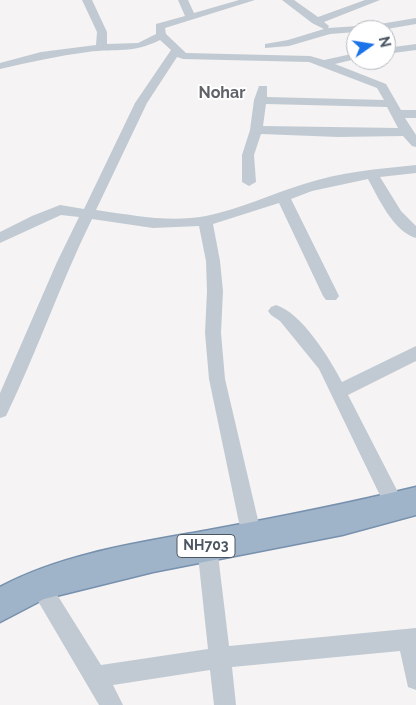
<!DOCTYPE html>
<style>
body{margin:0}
#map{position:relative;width:416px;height:705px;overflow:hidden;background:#f5f3f3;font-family:Raleway,sans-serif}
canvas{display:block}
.north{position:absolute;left:346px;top:20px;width:50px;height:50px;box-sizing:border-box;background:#fff;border:1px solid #b7bbc0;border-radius:50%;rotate:77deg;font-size:14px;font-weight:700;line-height:20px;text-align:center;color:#4a5661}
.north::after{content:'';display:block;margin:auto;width:18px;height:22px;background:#1a73e8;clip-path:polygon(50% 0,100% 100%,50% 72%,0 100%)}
</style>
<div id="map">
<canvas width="416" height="705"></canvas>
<div class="north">N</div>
</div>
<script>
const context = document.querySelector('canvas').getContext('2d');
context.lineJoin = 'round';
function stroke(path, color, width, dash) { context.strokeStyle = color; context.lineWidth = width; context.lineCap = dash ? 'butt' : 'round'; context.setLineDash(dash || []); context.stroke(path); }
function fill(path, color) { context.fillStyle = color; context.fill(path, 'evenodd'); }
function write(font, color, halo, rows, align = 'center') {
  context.font = font + ' Raleway,sans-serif'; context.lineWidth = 4; context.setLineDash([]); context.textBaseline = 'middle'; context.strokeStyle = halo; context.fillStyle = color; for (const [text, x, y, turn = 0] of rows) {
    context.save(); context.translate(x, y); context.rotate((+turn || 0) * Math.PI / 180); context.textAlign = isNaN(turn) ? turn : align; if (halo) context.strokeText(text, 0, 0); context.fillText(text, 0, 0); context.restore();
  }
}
const minor = new Path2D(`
 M82,0H92L107,32V44L138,43L156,34V24L185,16L178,0H188L194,13L239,0H255L165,28L166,34L186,53L310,56L324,60L356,53V59L335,64L386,84L401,110H416V118H405L416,135V147L412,146L403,136L338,137L261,134L254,155L256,182L249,186L242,182V155L250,130L254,100L259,86H267V97L384,100L377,88L309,62L183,59L177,57L147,103L96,210C132,215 170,223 206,216C240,209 271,194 304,184C340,172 378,169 416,165V173L380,177L401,211L416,226V238C393,231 379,199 368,179L312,191L291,199L339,296L336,300H326L323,296L279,203L213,224L220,261L223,291L221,333L225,379L262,537L259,544L252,546L245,544L242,537L209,379L205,333L207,291L206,261L199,226L153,228L92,219C60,284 37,352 6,416L0,418V393L57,262L79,217L61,215L0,243V232L32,216L60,205L84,209L135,103L171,50L160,40C132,54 117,48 88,52C58,56 29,62 0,69V63L41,52L96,45L97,32ZM266,104L387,107L398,128L263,126Z
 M282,0H294L318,17L365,0H380L324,22L329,26L328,28L374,25L416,18V24L381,30H356V32L330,34L289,46L265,48V44L288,40L324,29L312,23Z
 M416,44V50L386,54V48Z
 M276,305C302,313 330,359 342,382L416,346V361L348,395L402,500L404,506L402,512L395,515L388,512L319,369L280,321L271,315L268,311L271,307Z
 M207,536L214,539L217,546L229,646L416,628V690L408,687L400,651L232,667L236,705H214L210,670L113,685L123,705H99L32,591L29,584L32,577L39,574L46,577L101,665L208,649L197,546L200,539Z`);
const trunk = new Path2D(`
 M416,487V515L342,535L153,572L44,599L0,622V587C62,554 136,543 204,531C275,518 346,504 416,487Z`);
const shields = [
 [206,546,58]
];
const shieldNames = [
 ["NH703",206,546]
];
const farDistrictnames = [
 ["Nohar",222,93]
];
stroke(trunk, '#7690ad', 3);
fill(minor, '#c1cad2');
fill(trunk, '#9fb4c9');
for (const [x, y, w] of shields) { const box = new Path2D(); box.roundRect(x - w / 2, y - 11.5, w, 23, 4); context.fillStyle = '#fff'; context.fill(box); stroke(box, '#4a5661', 1); }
write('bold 14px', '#4a5661', null, shieldNames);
write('bold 16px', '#5f6368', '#fff', farDistrictnames);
</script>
